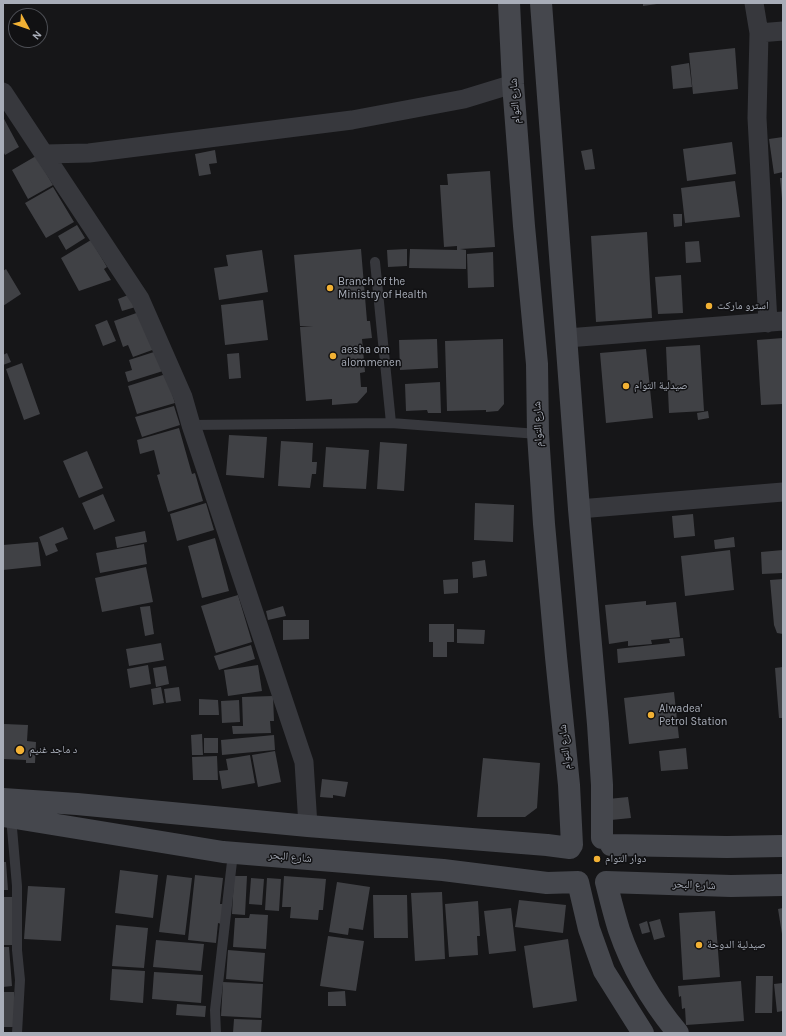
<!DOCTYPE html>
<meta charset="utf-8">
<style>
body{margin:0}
#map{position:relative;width:786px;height:1036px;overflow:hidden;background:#161618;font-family:Karla,sans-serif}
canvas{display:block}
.frame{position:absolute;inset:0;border:4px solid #a8adb8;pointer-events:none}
.north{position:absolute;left:8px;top:8px;width:40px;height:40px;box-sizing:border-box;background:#111113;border:1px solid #4d4f55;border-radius:50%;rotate:130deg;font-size:11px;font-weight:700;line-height:16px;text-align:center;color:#a8adb8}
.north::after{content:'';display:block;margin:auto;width:14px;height:18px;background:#f2b134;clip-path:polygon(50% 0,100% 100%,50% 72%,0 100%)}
</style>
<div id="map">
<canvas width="786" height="1036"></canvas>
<div class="frame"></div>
<div class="north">N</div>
</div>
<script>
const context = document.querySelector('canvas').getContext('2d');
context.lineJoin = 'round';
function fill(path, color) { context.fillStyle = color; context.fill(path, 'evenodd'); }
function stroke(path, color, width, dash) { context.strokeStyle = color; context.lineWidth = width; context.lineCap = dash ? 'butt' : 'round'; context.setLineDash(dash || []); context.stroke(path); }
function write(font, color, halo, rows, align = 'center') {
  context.font = font + ' Karla,"Noto Naskh Arabic",sans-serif'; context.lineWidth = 3; context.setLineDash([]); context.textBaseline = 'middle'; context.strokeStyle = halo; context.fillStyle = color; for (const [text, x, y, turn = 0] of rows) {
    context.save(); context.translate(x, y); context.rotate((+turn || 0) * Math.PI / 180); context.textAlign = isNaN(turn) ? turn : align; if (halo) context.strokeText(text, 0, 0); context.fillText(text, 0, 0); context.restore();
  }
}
const building = new Path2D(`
 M643,3H657V4L643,6Z
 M735,48L738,89L693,94L689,53Z
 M689,63L692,87L673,89L671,66Z
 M3,117L19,147L5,155L3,151Z
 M783,137V172L774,174L769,139Z
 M732,142L736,174L687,181L683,149Z
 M592,149L595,169L585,170L581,151Z
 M215,150L217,163L209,164L211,174L199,176L195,154Z
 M36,156L53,185L28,199L12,170Z
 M490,171L495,247L460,249L466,250V269L409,268L410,249L457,250V246L444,247L440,185H448L447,174Z
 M780,178H783V199H782Z
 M735,181L740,217L685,223L681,188Z
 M53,187L74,222L46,238L25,203Z
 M673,214H682V226L674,227Z
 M77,225L85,238L66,250L58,236Z
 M647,232L652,318L596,322L591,236Z
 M91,240L107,267L104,269L111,280L79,291L61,258Z
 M699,241L701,262L686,263L685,242Z
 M361,249L367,321H370L372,338L362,339L365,372L360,373L361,387H367V392L357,403L332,405V399L306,401L300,327L313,326H300L294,255Z
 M407,249V266L388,267L387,250Z
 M262,250L268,292L219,300L214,268L228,266L226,255Z
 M493,252L494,287L468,288L467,254Z
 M6,269L21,294L3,306V271Z
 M681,275L683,313L658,314L655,277Z
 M128,295L139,306L122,311L118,299Z
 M263,300L268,340L225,345L221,305Z
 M142,311L155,349L133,357L128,345L123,347L114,321Z
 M107,320L116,341L103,346L95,325Z
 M783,338V404L761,405L757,340Z
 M437,339L438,368L400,370L399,340Z
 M503,339L504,404L498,411L486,412V410L447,411L445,341Z
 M700,345L704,411L669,413L666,347Z
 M646,349L653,418L606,423L600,353Z
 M157,351L163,371L128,382L125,372L132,370L129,360Z
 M7,353L11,362L3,365V355Z
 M239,353L241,378L229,379L227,354Z
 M22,363L40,414L24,420L6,369Z
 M166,374L175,403L137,414L128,386Z
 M440,382L441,413H428L427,410L406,411L405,384Z
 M174,406L180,425L142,437L135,417Z
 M708,411L709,418L698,420L697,413Z
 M179,428L192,474L195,473L203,501L168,512L157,475L160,474L154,450L140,454L137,440Z
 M229,435L267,437L264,478L226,475Z
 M281,441L313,443L312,462H317L316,474H312L310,488L278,486Z
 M380,442L407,444L404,491L377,489Z
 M326,447L369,450L366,489L323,487Z
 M87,451L103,488L79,498L63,461Z
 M103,494L115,521L94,530L82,503Z
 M206,503L214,530L177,541L170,514Z
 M475,503L514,505L513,542L474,540Z
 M693,514L695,536L674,538L672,516Z
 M63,527L68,539L55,544L58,551L46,556L39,537Z
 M145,531L147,542L117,548L115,537Z
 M734,537L735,547L715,549L714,540Z
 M215,538L229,591L202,598L188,546Z
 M38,542L41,566L3,570V545Z
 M144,544L147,564L100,573L96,553Z
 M730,550L734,590L685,596L681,556Z
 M783,550V573L762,574L761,552Z
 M485,560L487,576L473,578L472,562Z
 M146,567L153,602L102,612L95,578Z
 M458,579V593L444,594L443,580Z
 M783,579V634L777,633L774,625L770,580Z
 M238,595L252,642L216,653L201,606Z
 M646,601V605L676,602L680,637L651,640L652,644L628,646V641L609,644L605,605Z
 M150,606L154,634L145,636L140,607Z
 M283,606L286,616L268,620L266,611Z
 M283,620H309V639L283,640Z
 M429,624H454V642H447V657H433V642H429Z
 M457,629L485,630L484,644L457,643Z
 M683,638L685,656L618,663L617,649L670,643L669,639Z
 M161,643L164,660L129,666L126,649Z
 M251,645L255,659L219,670L214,656Z
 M148,665L151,684L130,688L127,669Z
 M258,665L262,691L228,696L224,670Z
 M166,666L169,684L156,687L153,668Z
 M783,667V718H779L775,668Z
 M161,687L164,703L153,705L151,689Z
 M179,687L181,701L166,703L164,689Z
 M674,692L679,738L629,744L624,698Z
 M273,696L274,721H270L271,733L233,734L232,726H243L242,697Z
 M199,699L218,700L219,715H199Z
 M239,700L240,722L222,723L221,701Z
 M4,724L28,725L27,741L36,742L35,763H26V760L3,759Z
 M202,734L203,755H192L191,735Z
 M274,735L275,750L222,755L221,740Z
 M204,738H218V753H204Z
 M686,748L688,769L661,771L659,751Z
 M275,751L281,782L258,787L252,755Z
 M250,755L255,783L222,789L219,771L228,770L226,759Z
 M217,756L218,780H193L192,757Z
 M483,758L540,763L537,808L525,817H477Z
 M322,779L348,782L345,797L333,795V798L320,797Z
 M628,797L631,818L611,820L608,799Z
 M3,862H6L8,890H3Z
 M120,870L158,875L153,918L115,913Z
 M167,875L192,878L185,935L159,932Z
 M195,875L223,878L220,904H224L221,924L218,923L216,943L188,940Z
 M234,876H247L245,915L232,914Z
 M284,876L326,879L323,910H319L318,920L290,918L291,907H282Z
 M251,878L264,879L262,905L249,904Z
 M267,878L281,879L279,911L265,910Z
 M337,882L370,887L363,930L349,928L348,935L329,932Z
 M28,886L65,888L61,941L24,939Z
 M442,892L445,959L415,961L411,893Z
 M373,895H407L408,938H374Z
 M3,897H15L14,945H3Z
 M519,900L566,905L563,933L515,927Z
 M478,901L480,936H477L478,955L449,957L445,904Z
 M511,908L516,951L489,954L484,911Z
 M783,908V934H782L778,909Z
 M715,911L720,977L683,980L679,913Z
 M250,914L268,915L266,949L233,947L235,918H249Z
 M660,919L665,937L654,940L649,922Z
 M647,921L650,932L642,934L639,924Z
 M116,925L148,928L144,968L112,966Z
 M328,936L364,941L356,991L320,986Z
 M568,939L577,1001L533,1008L524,946Z
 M156,940L204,944L201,971L153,967Z
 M3,947H9L12,986L3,987Z
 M228,950L265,953L263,982L226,979Z
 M112,969L145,971L143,1003L110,1000Z
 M154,972L203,975L201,1003L152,999Z
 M756,976H773L772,1013H755Z
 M741,981L744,1021L686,1025L685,1008L682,1009L681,996L679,997L678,986Z
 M223,982L263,984L261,1018L221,1016Z
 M783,983V1011L777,1012L774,984Z
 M345,991L346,1006H328V992Z
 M3,992H14V1027H3Z
 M177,1004L206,1006L205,1017L176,1015Z
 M234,1019L262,1020L261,1033H233Z`);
const lane = new Path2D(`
 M375,262L391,423
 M191,425L391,423L538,434
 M11,817L17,886V950L20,980L17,1033
 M216,1033L215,1010L233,853`);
const street = new Path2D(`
 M754,3L759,33L757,118L768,323
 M759,33L783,31
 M3,92L140,299L183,397L191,425L304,762L308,826
 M45,154L89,153L352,120L464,99L513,84
 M567,338L783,321
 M579,509L783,492`);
const secondary = new Path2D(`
 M509,3L513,84L524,226L537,364L538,434L544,524L556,657L569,785L572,845
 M541,3L579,509L598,724L602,785V838
 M3,799L77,804L308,826L547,845L570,848
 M3,816L223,852L443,870L547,883L578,882L589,929L604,971L643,1033
 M611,845L727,847L783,846
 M678,1033C652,1002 632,968 619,930C614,914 610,898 606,882L731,886L783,885`);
const markers = [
 [330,288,4,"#f2b134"],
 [709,306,4,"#f2b134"],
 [333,356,4,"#f2b134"],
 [626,386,4,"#f2b134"],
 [651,715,4,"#f2b134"],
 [20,750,5,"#f2b134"],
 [597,859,4,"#f2b134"],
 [699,945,4,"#f2b134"]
];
const streetNames = [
 ["شارع التوام",515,101,-94],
 ["شارع التوام",538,424,-92],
 ["شارع التوام",565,747,-96],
 ["شارع البحر",290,857,5],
 ["شارع البحر",694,885,2]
];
const poiNames = [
 ["Branch of the",338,282],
 ["Ministry of Health",338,295],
 ["استرو ماركت",717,306],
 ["aesha om",341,350],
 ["alommenen",341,363],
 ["صيدلية التوام",634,386],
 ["Alwadea'",659,709],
 ["Petrol Station",659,722],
 ["د ماجد غنيم",29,750],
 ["دوار التوام",605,859],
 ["صيدلية الدوحة",707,945]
];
fill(building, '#404145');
stroke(lane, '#37383d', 10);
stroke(street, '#37383d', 19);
stroke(secondary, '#45474d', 22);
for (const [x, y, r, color] of markers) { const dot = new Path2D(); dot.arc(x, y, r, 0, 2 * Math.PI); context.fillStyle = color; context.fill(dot); stroke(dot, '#111113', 1.5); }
write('11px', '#a8adb8', '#111113', streetNames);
write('11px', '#a8adb8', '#111113', poiNames, 'left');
</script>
